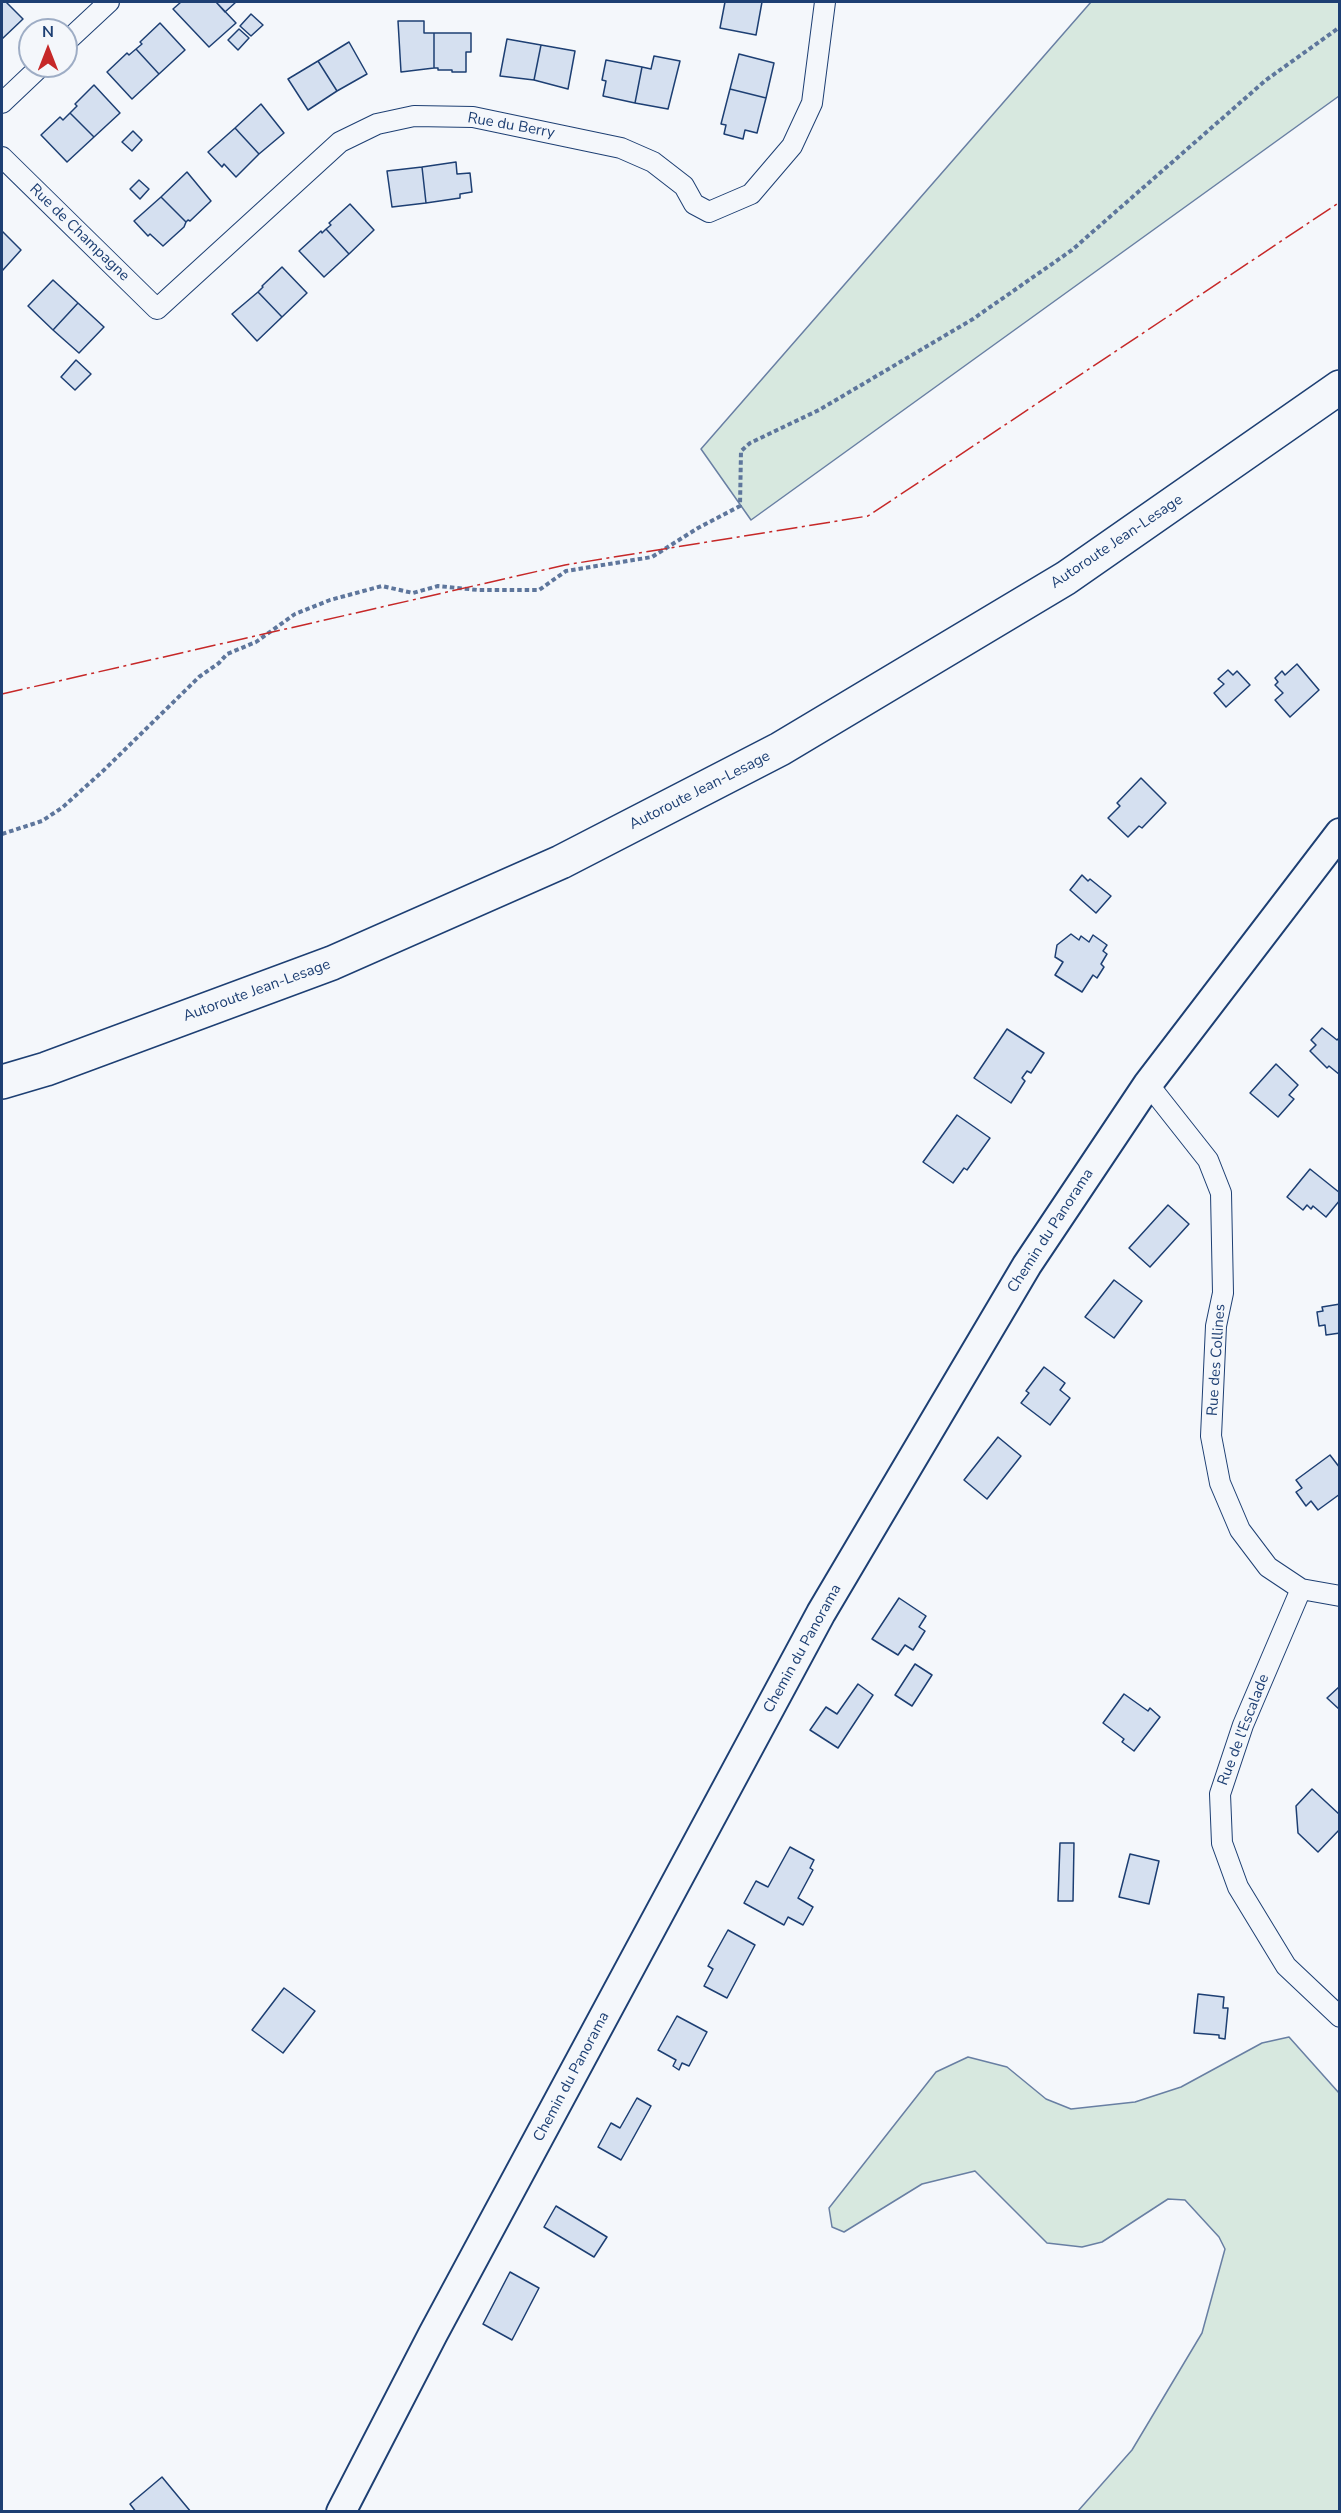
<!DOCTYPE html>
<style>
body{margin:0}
#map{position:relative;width:1341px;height:2513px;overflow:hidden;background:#f4f7fb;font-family:"Nunito Sans",sans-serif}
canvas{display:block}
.frame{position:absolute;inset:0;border:3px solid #1d3f73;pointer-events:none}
.north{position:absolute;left:18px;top:18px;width:60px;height:60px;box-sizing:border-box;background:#f4f7fb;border:2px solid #9eadc5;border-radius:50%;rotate:0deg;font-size:16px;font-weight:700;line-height:24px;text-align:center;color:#1d3f73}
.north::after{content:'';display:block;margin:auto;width:21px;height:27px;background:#c62828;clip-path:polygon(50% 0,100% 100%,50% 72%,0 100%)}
</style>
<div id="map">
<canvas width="1341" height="2513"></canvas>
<div class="frame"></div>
<div class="north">N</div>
</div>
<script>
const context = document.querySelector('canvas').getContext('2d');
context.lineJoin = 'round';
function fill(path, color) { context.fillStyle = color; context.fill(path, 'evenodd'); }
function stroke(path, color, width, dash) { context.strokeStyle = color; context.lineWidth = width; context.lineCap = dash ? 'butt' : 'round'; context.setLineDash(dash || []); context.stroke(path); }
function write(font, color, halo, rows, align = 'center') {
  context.font = font + ' "Nunito Sans",sans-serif'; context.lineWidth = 4.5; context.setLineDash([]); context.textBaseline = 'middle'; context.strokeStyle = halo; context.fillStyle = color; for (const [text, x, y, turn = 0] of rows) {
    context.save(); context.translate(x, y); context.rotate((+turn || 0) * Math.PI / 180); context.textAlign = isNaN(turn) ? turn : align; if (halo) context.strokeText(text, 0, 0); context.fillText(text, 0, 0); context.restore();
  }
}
const green = new Path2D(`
 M1091,2H1339V96L751,520L701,449Z
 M1289,2037L1339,2093V2511H1078L1132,2450L1202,2333L1225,2249L1219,2237L1185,2200L1168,2199L1102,2242L1082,2247L1047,2243L975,2171L922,2184L844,2232L832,2227L829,2208L936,2072L968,2057L1007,2067L1046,2099L1071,2109L1135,2102L1181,2087L1262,2043Z`);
const building = new Path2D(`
 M2,2H6L23,19L2,39Z
 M181,2H216L236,23L209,47L173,9Z
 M216,2H236L225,12Z
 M725,2H762L756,35L720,28Z
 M251,14L263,25L251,36L240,26Z
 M398,21H424V33H434V68L401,72Z
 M160,23L185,50L159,74L136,49L142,44L140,42Z
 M239,29L249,38L238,50L228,40Z
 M434,33H471V52H466V72H452V70H438V68H434Z
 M507,39L541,45L534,80L500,76Z
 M349,42L367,74L337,91L318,61Z
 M541,45L575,51L568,89L534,80Z
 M136,49L159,74L132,99L107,72L127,53L129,55Z
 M739,54L774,63L766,98L730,89Z
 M654,56L680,61L668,109L635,103L642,67L651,69Z
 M606,60L642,67L635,103L603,96L606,81L602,80Z
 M318,61L337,91L308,110L288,79Z
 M94,85L120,113L94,137L70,113L77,106L75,104Z
 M730,89L766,98L757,133L745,130L743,139L724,134L726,125L721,124Z
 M261,104L284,133L259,154L235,128Z
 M70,113L94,137L67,162L41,135L60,117L63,120Z
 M235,128L259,154L236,177L224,164L222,167L208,152Z
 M133,131L142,140L132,151L122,142Z
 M456,162L457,174L470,173L472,192L460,194V198L426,203L422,167Z
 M422,167L426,203L392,207L387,171Z
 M187,172L211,201L190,221L188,220L186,222L161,197Z
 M139,180L149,189L140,199L130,189Z
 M161,197L186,222L184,227L163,246L150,234L148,236L134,221Z
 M350,204L374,230L349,254L326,229L331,225L329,223Z
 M326,229L349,254L324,277L299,251L321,231L322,233Z
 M2,231L21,250L2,271Z
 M282,267L307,293L282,317L258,292L263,287L262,286Z
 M53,280L78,303L53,330L28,306Z
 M258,292L282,317L257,341L232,314Z
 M78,303L104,327L79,353L53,330Z
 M76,360L91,374L75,390L61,377Z
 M1297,664L1319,690L1290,717L1275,700L1283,693L1275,685L1278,682L1275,678L1282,671L1285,675Z
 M1228,670L1233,675L1237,671L1250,685L1226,707L1214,693L1224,684L1218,679Z
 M1141,778L1166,803L1142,828L1139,826L1128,837L1108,818L1120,806L1117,803Z
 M1082,875L1088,881L1090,879L1111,896L1096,913L1070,890Z
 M1071,934L1079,940L1081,936L1089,942L1093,935L1107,945L1103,951L1107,954L1101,964L1104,967L1097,978L1093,975L1082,992L1055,975L1063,962L1055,957L1057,945Z
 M1322,1028L1337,1040L1340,1037V1075L1329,1066L1327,1068L1310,1051L1316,1045L1311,1040Z
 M1007,1029L1044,1053L1031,1073L1027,1071L1022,1078L1025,1081L1011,1103L974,1078Z
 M1276,1064L1298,1085L1289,1095L1294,1099L1278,1117L1250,1093Z
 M957,1115L990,1138L967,1170L964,1168L953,1183L923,1162Z
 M1310,1169L1340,1193V1200L1326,1217L1313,1206L1311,1209L1307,1205L1303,1210L1287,1197Z
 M1168,1205L1189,1224L1150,1267L1129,1248Z
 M1114,1280L1142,1301L1114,1338L1085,1317Z
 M1340,1304V1333L1326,1335L1325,1325L1319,1326L1317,1312L1323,1311L1322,1307Z
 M1044,1367L1065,1383L1060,1390L1070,1398L1050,1425L1021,1403L1029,1393L1026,1391Z
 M998,1437L1021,1456L987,1499L964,1480Z
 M1330,1455L1340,1468V1494L1318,1510L1311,1501L1306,1506L1296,1492L1302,1488L1296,1480Z
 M899,1598L926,1616L919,1627L925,1631L913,1650L905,1645L898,1655L872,1639Z
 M915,1664L932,1675L912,1706L895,1695Z
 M858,1684L873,1695L838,1748L810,1730L826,1707L837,1714Z
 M1340,1686V1710L1327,1698Z
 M1124,1694L1148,1711L1150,1708L1160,1717L1134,1751L1122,1742L1124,1739L1103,1723Z
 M1312,1789L1340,1815V1829L1318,1852L1298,1833L1296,1806Z
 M1060,1843H1074L1073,1901H1058Z
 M790,1847L814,1860L810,1868L813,1870L798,1898L813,1907L803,1925L788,1917L784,1925L744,1903L756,1881L768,1887Z
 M1130,1854L1159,1861L1149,1904L1119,1897Z
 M728,1930L755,1945L727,1998L704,1986L713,1969L708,1966Z
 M284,1988L315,2011L283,2053L252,2030Z
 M1198,1994L1224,1997L1223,2008H1228L1225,2039L1219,2038V2035L1194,2033Z
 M677,2016L707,2032L689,2066L682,2063L679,2070L673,2066L676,2060L658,2050Z
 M637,2098L651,2106L621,2160L598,2147L611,2123L620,2128Z
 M556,2206L607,2237L594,2257L544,2227Z
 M510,2272L539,2288L512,2340L483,2324Z
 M162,2477L191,2512H136L130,2504Z`);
const path = new Path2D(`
 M2,834L42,821L63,807L104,770L199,677L219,663L227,654L256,642L295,614L330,600L382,586L413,593L438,586L478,590H539L566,571L652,557L698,528L740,506L741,451L750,443L819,410L973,319L1072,250L1266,80L1340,27`);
const street = new Path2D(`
 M66,42L109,2
 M2,103L41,66
 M2,157L157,309L340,142L377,124L414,116L473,117L621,148L653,162L684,186L694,204L709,212L751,194L792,146L812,103L825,2
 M1148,1084L1208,1160L1221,1193L1223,1293L1216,1326L1211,1436L1220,1483L1240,1530L1268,1567L1301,1589L1340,1596
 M1301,1589L1243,1725L1220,1794L1222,1843L1238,1887L1286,1966L1340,2017`);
const secondary = new Path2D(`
 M341,2512L433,2334L821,1613L1027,1265L1148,1084L1340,833`);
const highway = new Path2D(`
 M2,1082L46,1069L332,963L561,862L780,749L1066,578L1340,387`);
const power = new Path2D(`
 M2,694L565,565L868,516L1340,202`);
const streetNames = [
 ["Rue du Berry",511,126,10],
 ["Rue de Champagne",79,233,44],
 ["Autoroute Jean-Lesage",1117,542,-34],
 ["Autoroute Jean-Lesage",700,791,-27],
 ["Autoroute Jean-Lesage",257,991,-20],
 ["Chemin du Panorama",1051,1231,-57],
 ["Rue des Collines",1217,1360,-86],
 ["Chemin du Panorama",803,1649,-61],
 ["Rue de l'Escalade",1244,1730,-69],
 ["Chemin du Panorama",572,2077,-62]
];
fill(green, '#d7e8df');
stroke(green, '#687fa3', 1.5);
fill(building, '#d5e0f0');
stroke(building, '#1d3f73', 1.5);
stroke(street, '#1d3f73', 22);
stroke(secondary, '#1d3f73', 32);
stroke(highway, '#1d3f73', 36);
stroke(path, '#5e769c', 4, [4.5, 3]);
stroke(street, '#f4f7fb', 20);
stroke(secondary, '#f4f7fb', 28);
stroke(highway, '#f4f7fb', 33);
stroke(power, '#c62828', 1.5, [21, 4.5, 3, 4.5]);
write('15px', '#1d3f73', '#f4f7fb', streetNames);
</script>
